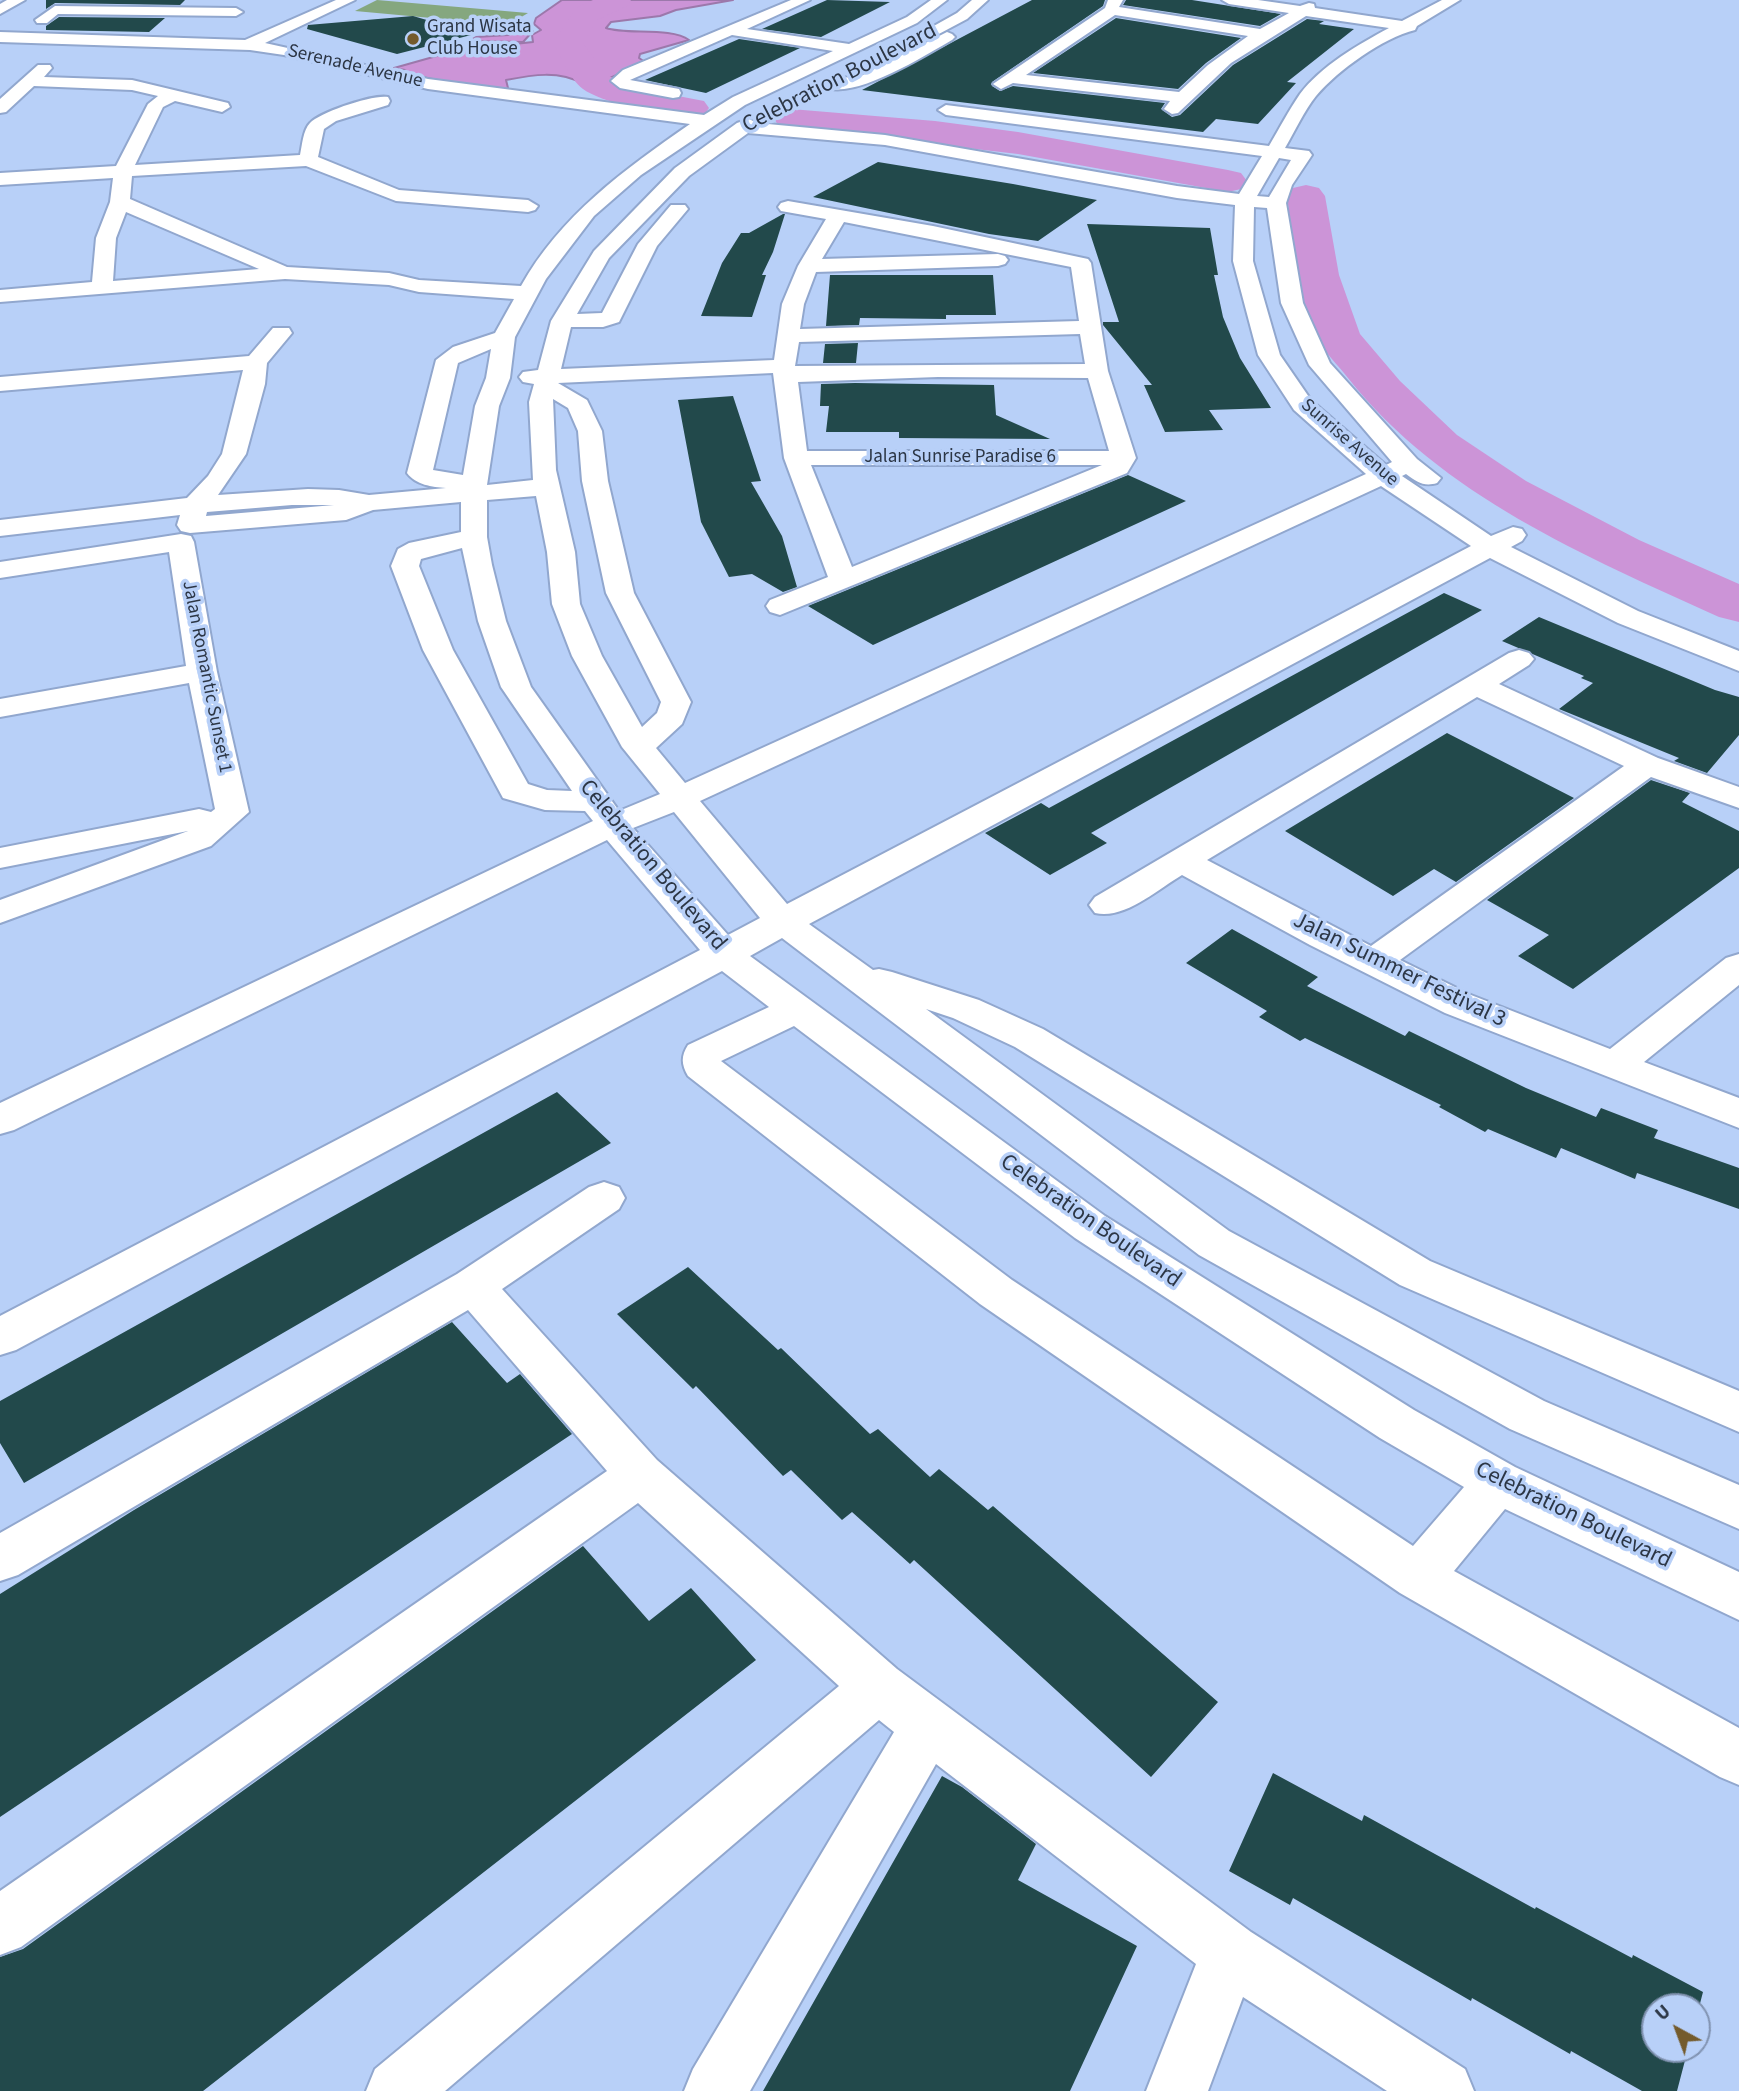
<!DOCTYPE html>
<style>
body{margin:0}
#map{position:relative;width:1739px;height:2091px;overflow:hidden;background:#b8d0f8;font-family:"Source Sans 3",sans-serif}
canvas{display:block}
.north{position:absolute;left:1641px;top:1993px;width:70px;height:70px;box-sizing:border-box;background:#b8d0f8;border:2px solid #8092b0;border-radius:50%;rotate:319deg;font-size:19px;font-weight:700;line-height:28px;text-align:center;color:#2c3645}
.north::after{content:'';display:block;margin:auto;width:24px;height:32px;background:#745b2c;clip-path:polygon(50% 0,100% 100%,50% 72%,0 100%)}
</style>
<div id="map">
<canvas width="1739" height="2091"></canvas>
<div class="north">U</div>
</div>
<script>
const context = document.querySelector('canvas').getContext('2d');
context.lineJoin = 'round';
function fill(path, color) { context.fillStyle = color; context.fill(path, 'evenodd'); }
function stroke(path, color, width, dash) { context.strokeStyle = color; context.lineWidth = width; context.lineCap = dash ? 'butt' : 'round'; context.setLineDash(dash || []); context.stroke(path); }
function write(font, color, halo, rows, align = 'center') {
  context.font = font + ' "Source Sans 3",sans-serif'; context.lineWidth = 7; context.setLineDash([]); context.textBaseline = 'middle'; context.strokeStyle = halo; context.fillStyle = color; for (const [text, x, y, turn = 0] of rows) {
    context.save(); context.translate(x, y); context.rotate((+turn || 0) * Math.PI / 180); context.textAlign = isNaN(turn) ? turn : align; if (halo) context.strokeText(text, 0, 0); context.fillText(text, 0, 0); context.restore();
  }
}
const green = new Path2D(`
 M377,0L528,13L508,25L355,11Z`);
const water = new Path2D(`
 M562,0H733L676,10L660,16L611,22L606,28C626,35 671,27 689,40L640,54L639,58L645,62L610,78L583,84C559,70 532,75 506,80L508,88L503,92L411,75L405,70L394,68L458,50L533,42L532,35L541,30L534,24L536,18Z
 M519,29L533,31L523,42L469,41L476,37L508,35Z`);
const river = new Path2D(`
 M593,0H631L627,6L597,20L583,43L605,74L631,87L704,101L709,108L704,115C680,121 603,104 583,89C570,79 561,56 553,43L576,8Z
 M791,109L935,121L1018,132L1228,170L1241,173L1247,181L1241,189L1228,192L1018,154L779,126L774,119L779,112Z
 M1306,185L1319,188L1325,196L1339,275L1360,334L1400,381L1457,435L1526,481L1639,540L1739,584V622L1719,617C1585,556 1442,496 1348,378C1338,365 1323,351 1316,336C1297,292 1293,243 1287,196L1293,188Z`);
const building = new Path2D(`
 M46,0H185L180,5L55,3L46,9Z
 M827,0L890,2L821,37L762,29Z
 M1032,0H1105L1103,6L992,82V86L1000,91L1013,86L1165,103L1161,109L1172,117L1180,115L1233,65L1307,19L1324,21L1319,24L1354,29L1287,82L1296,83L1258,124L1216,119L1203,132L862,90Z
 M1126,0H1192L1281,14L1260,26L1123,5Z
 M413,16L475,34L397,54L307,29L308,25Z
 M59,17L165,18L149,32L46,30V26Z
 M1116,18L1241,38L1206,63L1178,89L1033,73Z
 M739,39L800,48L706,93L645,80Z
 M878,162L1013,184L1097,200L1038,241L989,234L813,197Z
 M783,214H785L773,252L762,275H766L752,317L701,316L722,263L741,233H749Z
 M1087,224L1210,228L1218,275H1214L1223,317L1240,358L1271,408L1209,410L1223,430L1165,432L1144,385H1152L1103,325V322H1119Z
 M830,275H993L996,315H946V319L860,318L859,325L826,326Z
 M858,343L856,363H823L825,344Z
 M855,383L994,385L996,415L1050,439L899,438V432H826L829,406H820L821,384Z
 M733,396L761,481L751,482L782,536L797,587L783,592L752,574L729,577L701,522L678,400Z
 M1128,475L1186,501L873,645L808,606Z
 M1444,593L1482,610L1091,833L1107,843L1050,875L985,833L1041,803L1049,808Z
 M1539,617L1715,690L1739,697V735L1707,773L1674,761L1679,758L1559,709L1593,683L1581,678L1584,676L1502,641Z
 M1447,733L1574,798L1456,882L1434,869L1393,896L1285,831Z
 M1651,780L1690,793L1682,802L1739,831V868L1573,989L1518,956L1549,935L1487,900Z
 M1232,929L1318,977L1307,986L1405,1036L1409,1031L1526,1088L1596,1117L1601,1108L1658,1130L1654,1138L1739,1168V1209L1637,1173L1635,1179L1561,1148L1556,1158L1488,1129L1485,1132L1439,1107L1441,1105L1305,1038L1300,1041L1259,1017L1267,1011L1186,963Z
 M557,1092L611,1143L24,1483L0,1443V1401Z
 M688,1267L778,1350L781,1348L870,1434L878,1429L930,1477L939,1469L988,1510L993,1506L1218,1702L1151,1777L914,1560L910,1564L852,1512L842,1520L791,1470L783,1476L696,1386L693,1389L617,1314Z
 M452,1322L507,1383L520,1374L572,1434L0,1817V1594L134,1510Z
 M583,1546L649,1621L691,1588L756,1660L203,2091H0V1957L23,1949Z
 M1273,1773L1362,1821L1364,1815L1535,1909L1536,1907L1632,1958L1633,1955L1703,1992L1697,2015V2007H1655V2049H1688L1677,2091H1642L1571,2051L1570,2054L1472,1998L1471,2001L1293,1898L1290,1905L1229,1871Z
 M942,1776L962,1787L1036,1844L1018,1880L1137,1946L1070,2091H763Z`);
const minor = new Path2D(`
 M7,0H25L0,14V4Z
 M336,0H355L265,43L428,79L704,115L733,97L833,51L732,35L630,80L679,89L681,93L679,97L673,98L620,88L611,81L623,70L791,0H810L747,29L849,44L907,17L931,0H947L917,23L745,105L641,175L594,216L546,279L515,337L510,378L499,406L487,485L533,480L529,402L534,384L523,382L519,377L523,372L538,370L551,321L594,251L675,168L737,123L749,119L757,123L885,135L1177,186L1239,194L1262,156L946,115L938,110L946,105L1269,146C1279,129 1289,110 1300,94C1321,66 1359,44 1389,28L1306,16L1231,63L1178,113L1172,114L1164,109L1170,101L1013,83L1001,89L993,84L1105,8L1108,0H1123L1119,7L1260,29L1289,13L1229,4L1222,0H1258L1300,6L1309,3L1314,4L1315,8L1402,21L1442,0H1460L1417,26L1415,30C1383,38 1338,70 1316,96C1304,111 1295,131 1285,148L1309,151L1312,155L1292,185L1286,203L1303,303L1330,363L1417,459L1441,478L1437,483C1424,487 1417,482 1406,474L1402,476L1491,536L1513,527L1522,529L1526,535L1522,541L1511,547L1638,611L1739,651V671L1618,623L1490,558L809,924L873,970L879,969L892,972L979,1000L1043,1029L1430,1261L1739,1391V1432L1400,1285L1015,1047L953,1018L926,1009L1229,1231L1544,1401L1739,1485V1529L1510,1429L1199,1255L782,938L750,956L1105,1216L1414,1410L1515,1467L1739,1572V1620L1505,1509L1454,1571L1739,1728V1785L1720,1777L1400,1593L980,1304L688,1076C681,1064 681,1056 688,1045L769,1007L722,971L16,1350L0,1355V1316L700,950L607,840L14,1130L0,1134V1103L593,821L585,811L545,810L503,798L423,650L391,566L398,549L409,543L461,532V502L373,510L346,520L190,533L181,531L177,525L180,515L0,536V520L187,498L208,476L222,454L243,370L0,391V377L249,356L273,328H289L292,333L267,363L265,384L246,454L218,495L308,489L339,490L369,495L446,488C432,487 416,485 407,473L436,360L453,347L495,333L514,299L419,292L389,285L285,279L0,302V290L92,282L96,238L110,202L113,178L0,185V173L116,166L148,104L158,96L132,90L34,86L6,112L0,113V99L38,65H50L52,68L44,77L132,80L228,103L230,107L222,112L175,101L163,107L135,165L300,155C302,146 303,130 310,123C320,112 374,94 388,97L390,101L388,105L336,121L324,129L318,157L399,190L528,200L538,206L535,210L528,212L396,201L306,166L132,176L130,199L287,267L389,273L419,280L521,286C560,216 625,169 690,124L428,89L284,55L250,50L0,42V32L245,40ZM1115,15L1248,36L1208,65L1179,92L1026,75ZM748,133L885,145L1177,198L1235,205L1233,261L1258,355L1294,410L1366,474L685,783L656,748L682,724L691,702L634,593L608,481L602,431L587,400L558,383L773,373L784,458L828,577L770,600L766,606L770,612L780,615L1127,473L1136,458L1108,371L1091,263L1088,259L933,226L788,201L781,203L778,207L781,211L826,219L798,266L782,304L774,360L561,369L571,327H603L619,322L657,246L688,209L685,205H671L638,244L602,313L577,314L609,258L689,176ZM1279,158L1291,160L1269,197L1257,196ZM1254,207L1267,208L1281,303L1309,365L1392,462L1386,465L1311,400L1280,355L1253,261ZM126,212L259,269L113,281L116,238ZM844,222L1071,267L1079,321L800,329L804,304L816,272L998,266L1005,264L1008,260L1005,256L998,254L822,259ZM1080,334L1085,364L795,366L799,342ZM491,349L486,378L475,406L463,475L433,470L458,363ZM938,377L1088,378L1109,451H807L798,382ZM553,399L568,408L578,431L582,481L606,593L661,702L657,713L642,727L602,656L580,604L575,552L556,470ZM811,465H1102L852,567ZM1381,486L1471,546L787,904L700,801ZM536,496L547,552L552,604L572,656L622,747L660,794L619,811L531,687L506,621L492,565L487,537V500ZM292,505H334L206,516L207,512ZM462,548L478,621L501,687L572,791L547,790L528,784L453,650L419,566L421,559ZM674,812L760,918L728,935L633,828ZM794,1026L1075,1238L1380,1438L1464,1487L1413,1546L1012,1280L721,1061Z
 M972,0H988L967,19L920,44L915,46L907,41L957,13Z
 M55,6L236,8L243,12L236,16L58,14L47,23H37L35,20Z
 M947,32L952,34L955,37L952,40C927,54 843,108 819,83L827,78L859,77Z
 M181,534L191,536L194,542L217,672L249,812L211,846L0,923V900L188,831L0,868V848L199,809L211,812L215,809L189,683L0,717V699L186,666L169,552L0,578V562Z
 M1519,650L1529,653L1534,659L1529,665L1499,684L1658,758L1739,787V808L1651,777L1400,960L1471,995L1610,1049L1726,958L1739,954V985L1644,1062L1739,1098V1128L1445,1013L1310,945L1182,875C1157,890 1124,920 1095,913L1089,905L1095,897L1509,653ZM1477,697L1624,766L1371,946L1207,860Z
 M604,1182L619,1187L625,1198L619,1209L502,1289L657,1460L897,1669L1251,1932L1465,2069L1474,2091H1387L1243,1997L1208,2091H1146L1196,1964L936,1764L750,2091H684L693,2069L894,1732L879,1720L445,2091H366L375,2069L839,1686L638,1503L21,1947L0,1955V1891L607,1471L468,1310L18,1575L0,1581V1533L457,1274L589,1187Z`);
const markers = [
 [413,39,7,"#745b2c"]
];
const farPoinames = [
 ["Grand Wisata",427,28],
 ["Club House",427,50]
];
const farStreetnames = [
 ["Serenade Avenue",355,67,13],
 ["Sunrise Avenue",1349,443,41],
 ["Jalan Sunrise Paradise 6",960,458],
 ["Jalan Romantic Sunset 1",206,677,79]
];
const streetNames = [
 ["Celebration Boulevard",840,79,-27],
 ["Celebration Boulevard",652,866,50],
 ["Jalan Summer Festival 3",1399,971,26],
 ["Celebration Boulevard",1090,1222,35],
 ["Celebration Boulevard",1573,1516,26]
];
fill(green, '#85a77f');
fill(water, '#cc94d7');
stroke(water, '#9c78ab', 2);
fill(river, '#cc94d7');
fill(building, '#22494b');
stroke(minor, '#91a7ce', 4);
fill(minor, '#fff');
for (const [x, y, r, color] of markers) { const dot = new Path2D(); dot.arc(x, y, r, 0, 2 * Math.PI); context.fillStyle = color; context.fill(dot); stroke(dot, '#b8d0f8', 2.5); }
write('19px', '#2c3645', '#b8d0f8', farPoinames, 'left');
write('19px', '#2c3645', '#b8d0f8', farStreetnames);
write('23px', '#2c3645', '#b8d0f8', streetNames);
</script>
